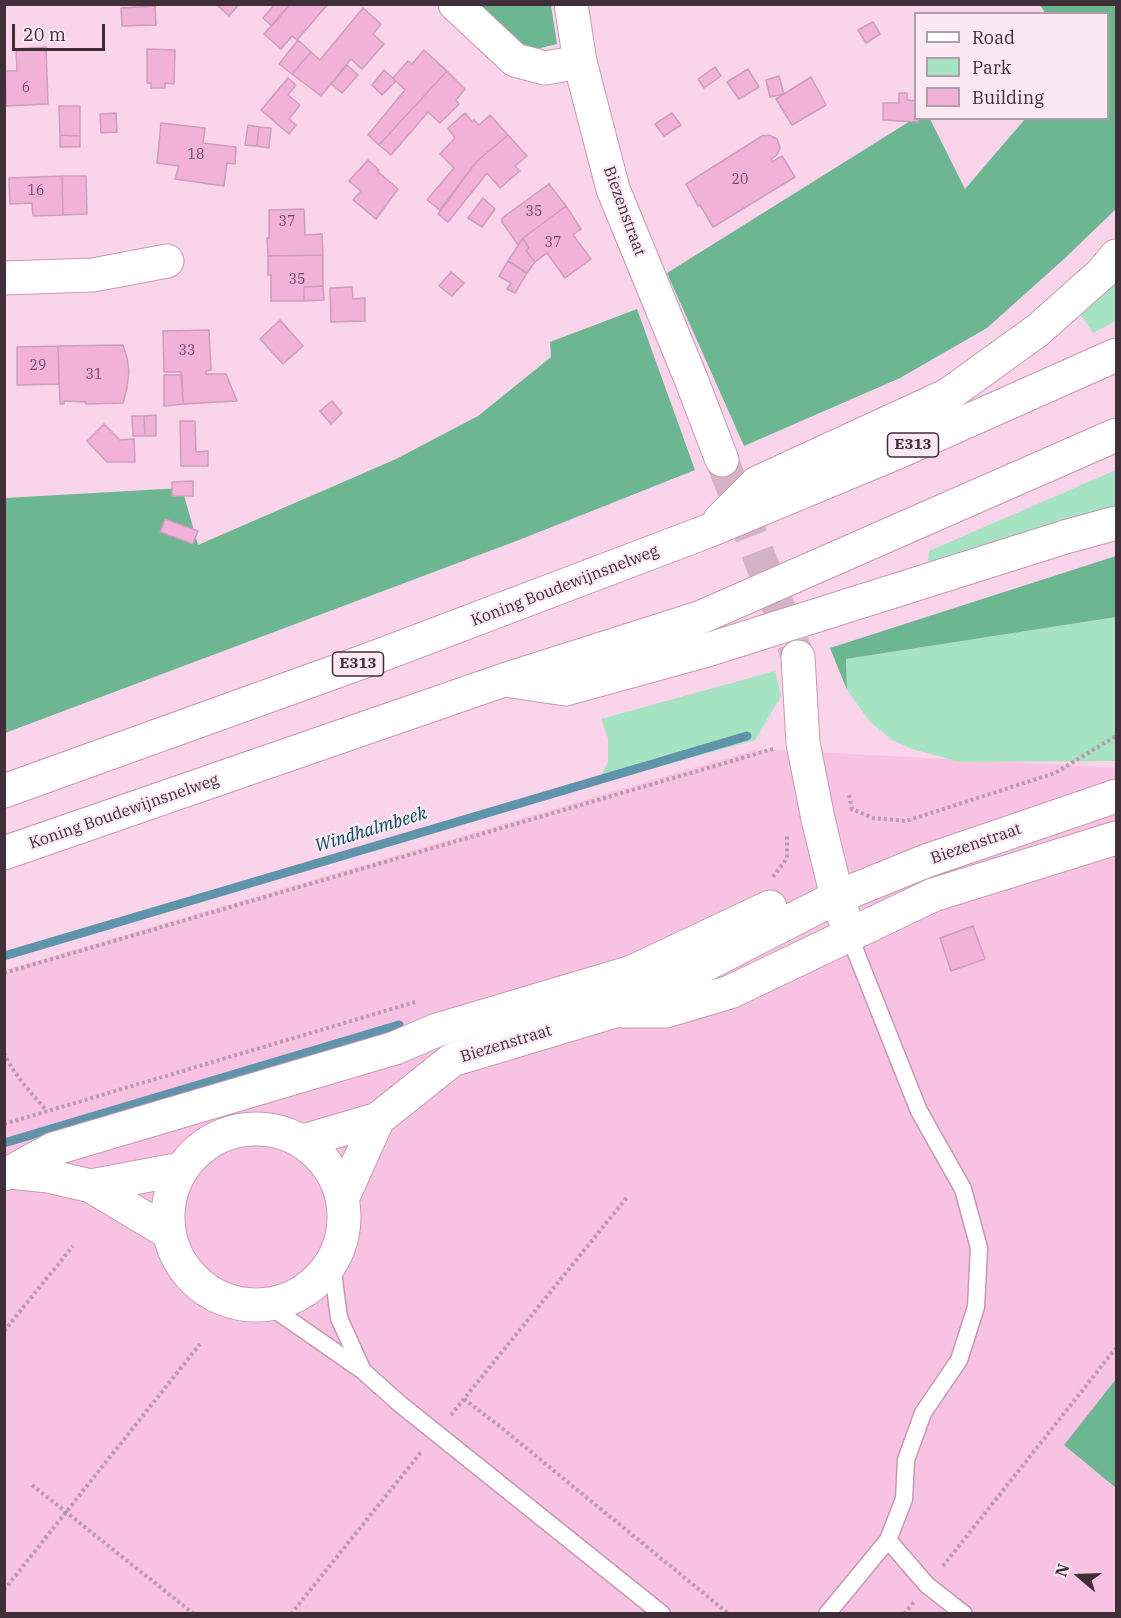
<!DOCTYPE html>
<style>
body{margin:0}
#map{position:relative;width:1121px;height:1618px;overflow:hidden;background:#fad4eb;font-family:"IBM Plex Serif",serif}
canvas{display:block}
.frame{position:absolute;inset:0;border:6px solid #402e39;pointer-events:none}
.legend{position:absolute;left:914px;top:12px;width:195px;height:108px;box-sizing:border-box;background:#fbe8f3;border:2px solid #b09ea9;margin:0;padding:8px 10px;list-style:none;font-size:18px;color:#402e39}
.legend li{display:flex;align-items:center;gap:12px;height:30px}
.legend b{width:30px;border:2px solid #b09ea9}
.north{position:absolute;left:1049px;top:1546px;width:60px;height:60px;-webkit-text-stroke:4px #fbe8f3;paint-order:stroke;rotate:289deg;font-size:16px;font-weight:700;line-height:24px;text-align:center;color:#402e39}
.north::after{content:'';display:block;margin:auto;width:21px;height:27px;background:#402e39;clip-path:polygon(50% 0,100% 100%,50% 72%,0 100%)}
.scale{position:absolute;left:12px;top:24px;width:93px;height:27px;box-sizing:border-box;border:3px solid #402e39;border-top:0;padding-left:8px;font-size:18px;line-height:21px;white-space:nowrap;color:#402e39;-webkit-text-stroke:4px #fbe8f3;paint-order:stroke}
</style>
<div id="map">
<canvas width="1121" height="1618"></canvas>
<div class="frame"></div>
<ul class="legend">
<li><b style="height:8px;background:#fff"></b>Road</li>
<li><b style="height:16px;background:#a5e3c3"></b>Park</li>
<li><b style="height:16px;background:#f2b1d9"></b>Building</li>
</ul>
<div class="north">N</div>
<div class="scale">20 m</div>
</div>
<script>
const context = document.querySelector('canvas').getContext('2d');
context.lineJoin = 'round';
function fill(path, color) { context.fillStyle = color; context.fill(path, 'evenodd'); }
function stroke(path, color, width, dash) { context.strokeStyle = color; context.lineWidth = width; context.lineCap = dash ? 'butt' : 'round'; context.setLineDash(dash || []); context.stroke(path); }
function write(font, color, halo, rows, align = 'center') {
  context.font = font + ' "IBM Plex Serif",serif'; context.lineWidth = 4.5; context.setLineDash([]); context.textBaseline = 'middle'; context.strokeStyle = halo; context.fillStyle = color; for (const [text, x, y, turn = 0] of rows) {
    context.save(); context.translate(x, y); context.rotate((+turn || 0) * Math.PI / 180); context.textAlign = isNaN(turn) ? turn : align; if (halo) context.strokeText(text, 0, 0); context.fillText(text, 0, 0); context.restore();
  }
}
const built = new Path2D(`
 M758,749L1116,768V1379L1064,1445L1116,1488V1613L5,1614V970Z`);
const green = new Path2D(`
 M1116,278V321L1093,333L1081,315Z
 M1116,470V509L938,563L928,560L929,551Z
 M1116,617V761L960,762L912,749L892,740L870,722L847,690L846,659Z
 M775,671L781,696L755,740L597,784L608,762V738L601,719Z`);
const forest = new Path2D(`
 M476,5H551L557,44L520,53Z
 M1040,5H1116V209L1064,259L987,328L900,378L744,446L667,273L915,118L930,119L965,189L1025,119L1108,118V14L1045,13Z
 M637,309L695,470L519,540L5,733V498L182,488L198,545L396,459L478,416L551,357L550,342Z
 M1116,556V617L846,659L847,690L830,648Z
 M1116,1379V1488L1064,1445Z`);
const stream = new Path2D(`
 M4,956L747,736
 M4,1143L399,1025`);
const building = new Path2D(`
 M216,4H239L229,16Z
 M290,4H328L297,40L292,36L281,49L264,34Z
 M290,4L272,26L263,18L275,4Z
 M155,6L156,25L122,26L121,8Z
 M363,8L381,24L373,34L384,44L362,69L351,59L321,96L292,74L311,52L320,60Z
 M873,22L880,34L866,43L858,30Z
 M298,40L311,52L292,74L279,64Z
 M46,47L48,104L6,106L5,71H17L16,49Z
 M147,49L175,50L174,84L165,83V88H151V83H147Z
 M424,50L447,71L379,145L368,135L405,90L393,78L408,61L412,64Z
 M347,65L358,75L342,93L331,84Z
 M715,67L721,76L704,88L698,79Z
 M748,69L759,87L739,99L727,82Z
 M384,70L396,81L382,95L372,85Z
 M447,71L465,89L456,100L459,104L440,123L428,112L391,155L379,145Z
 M779,76L784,94L770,97L766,80Z
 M811,77L826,105L792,125L776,99Z
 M288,78L296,85L288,95L300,105L289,119L296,125L289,134L261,110Z
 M899,93H907V100L916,101V118H919L918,122L883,120V103H899Z
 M59,106H80V136L60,135Z
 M116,113L117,132L101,133L100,114Z
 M465,113L472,122L474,120L479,125L490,115L508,135L477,161L440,210L427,200L454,168L440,154L455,138L448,128Z
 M672,113L681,125L664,136L655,124Z
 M161,123L205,128L203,143L236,147L235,164L227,163L224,186L175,179L179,166L157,163Z
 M248,125L259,127L257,146L245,145Z
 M259,127L271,128L269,148L257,146Z
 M60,135L80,136V147H60Z
 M508,135L527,156L515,166L520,171L500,188L487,173L448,222L438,214L477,161Z
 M769,135L777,139L780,148L777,155L771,159L772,162L782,156L795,177L713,227L700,205L698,206L686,184L762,136Z
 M368,160L379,170L377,171L398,189L376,219L353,200L361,191L349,181Z
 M62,176H86L87,214L63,215Z
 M62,176L63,215L33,216L32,203L10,204L9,178Z
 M549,184L566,206L523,238L518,245L502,222V218Z
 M483,198L495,209L482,227L468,218Z
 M566,206L581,229L573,235L591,259L565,278L547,253L535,262L526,251L529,248L523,238Z
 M304,209L305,235L322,234L323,255L268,256L267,238H269V210Z
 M523,238L529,248L526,251L535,262L527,273L508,261Z
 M323,255V286L304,287V301H271V275H268V256Z
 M508,261L527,273L515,293L507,289L511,283L499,276Z
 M451,272L464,283L452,296L439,286Z
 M323,286L324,300L304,301V287Z
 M352,287L353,299L365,298V321L331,322L330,288Z
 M280,320L303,346L283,364L260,339Z
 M209,330L211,370L206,371V374H226L237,401L183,404L181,372H164L163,331Z
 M123,345L127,358L129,371L127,388L123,403L86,404V402L64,401V404H60L58,346Z
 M58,346L59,384L17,385V347Z
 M164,375H182L183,404L164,406Z
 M332,401L342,413L331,424L320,411Z
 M156,415V436H145L144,416Z
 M132,416H144L145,436H133Z
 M180,421H195L196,452L208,451V466H181Z
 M104,424L120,440L134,439L135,462H107L87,441Z
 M193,481V496H172V482Z
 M165,519L198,531L193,544L160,532Z
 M973,926L985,959L951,971L940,938Z`);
const streetTunnel = new Path2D(`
 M722,460L796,652`);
const path = new Path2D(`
 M849,795L852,809
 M850,810L852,809L873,818L906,821L1055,773L1116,736
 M773,877L787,858V835
 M4,973L773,749
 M4,1053C14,1075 31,1093 47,1111
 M4,1124L415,1002
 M4,1331L73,1246
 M464,1399L498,1425L729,1614
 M451,1415L628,1196
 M32,1485L194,1614
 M943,1566L1116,1348
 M4,1590L200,1344
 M291,1614L422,1451
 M904,1614L914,1602`);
const lane = new Path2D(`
 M332,1264L339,1318L363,1371
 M268,1305L363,1371L400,1404L662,1614
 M888,1540L927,1585L964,1614
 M827,1614L888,1540L904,1499L906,1460L923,1413L959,1360L976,1307L979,1248L963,1189L919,1111L849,935`);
const street = new Path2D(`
 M455,4L515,60L545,68L580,62
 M571,4L580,62L613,189L691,379L722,460
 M4,278L93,275L167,261
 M798,657L803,743L818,819L837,897L844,917
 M623,1011H666L730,992L933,895L1116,838
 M168 1217a88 88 0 1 1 176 0a88 88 0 1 1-176 0Z
 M303,1141L378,1119L452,1060L615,1011L837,897L926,861L1116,796
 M11,1172L48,1176L91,1186L168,1232
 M4,1174L11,1172L53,1149L395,1048L437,1030L632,972L770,907
 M91,1186L181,1169
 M343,1197L378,1119`);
const highway = new Path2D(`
 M720,520L757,483L948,395L1038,330L1102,273L1116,256
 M512,681L565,689L707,650L1065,537L1116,523
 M4,791L368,660L708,531L898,452L1116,355
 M4,853L504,680L699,618L1116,435`);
const numberNames = [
 ["6",26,88],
 ["18",196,155],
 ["20",740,180],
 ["16",36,191],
 ["35",534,212],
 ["37",287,222],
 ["37",553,243],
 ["35",297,280],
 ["33",187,351],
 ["29",38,366],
 ["31",94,375]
];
const shields = [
 [913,445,51],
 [358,664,51]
];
const shieldNames = [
 ["E313",913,445],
 ["E313",358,664]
];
const streetNames = [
 ["Biezenstraat",624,211,70],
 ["Koning Boudewijnsnelweg",565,586,-21],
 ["Koning Boudewijnsnelweg",124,812,-19],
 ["Biezenstraat",976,844,-19],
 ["Biezenstraat",506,1044,-17]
];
const waterNames = [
 ["Windhalmbeek",371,830,-17]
];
fill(built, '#f8c3e3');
fill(green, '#a5e3c3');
fill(forest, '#6db692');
stroke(stream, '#5f94aa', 9);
fill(building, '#f2b1d9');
stroke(building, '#cb9eb9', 1.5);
stroke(streetTunnel, '#d5b3c7', 33, [33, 16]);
stroke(lane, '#c599b4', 19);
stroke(street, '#c599b4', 35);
stroke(highway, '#c599b4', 35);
stroke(path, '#b99aad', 4, [3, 3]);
stroke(lane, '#fff', 16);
stroke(street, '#fff', 33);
stroke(highway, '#fff', 33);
write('14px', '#6c4f61', null, numberNames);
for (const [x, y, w] of shields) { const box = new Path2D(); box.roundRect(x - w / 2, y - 12, w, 24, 4.5); context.fillStyle = '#fbe8f3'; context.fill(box); stroke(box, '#402e39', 1.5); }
write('bold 15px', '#402e39', null, shieldNames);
write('16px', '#402e39', '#fbe8f3', streetNames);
write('italic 18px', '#004d60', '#fbe8f3', waterNames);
</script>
